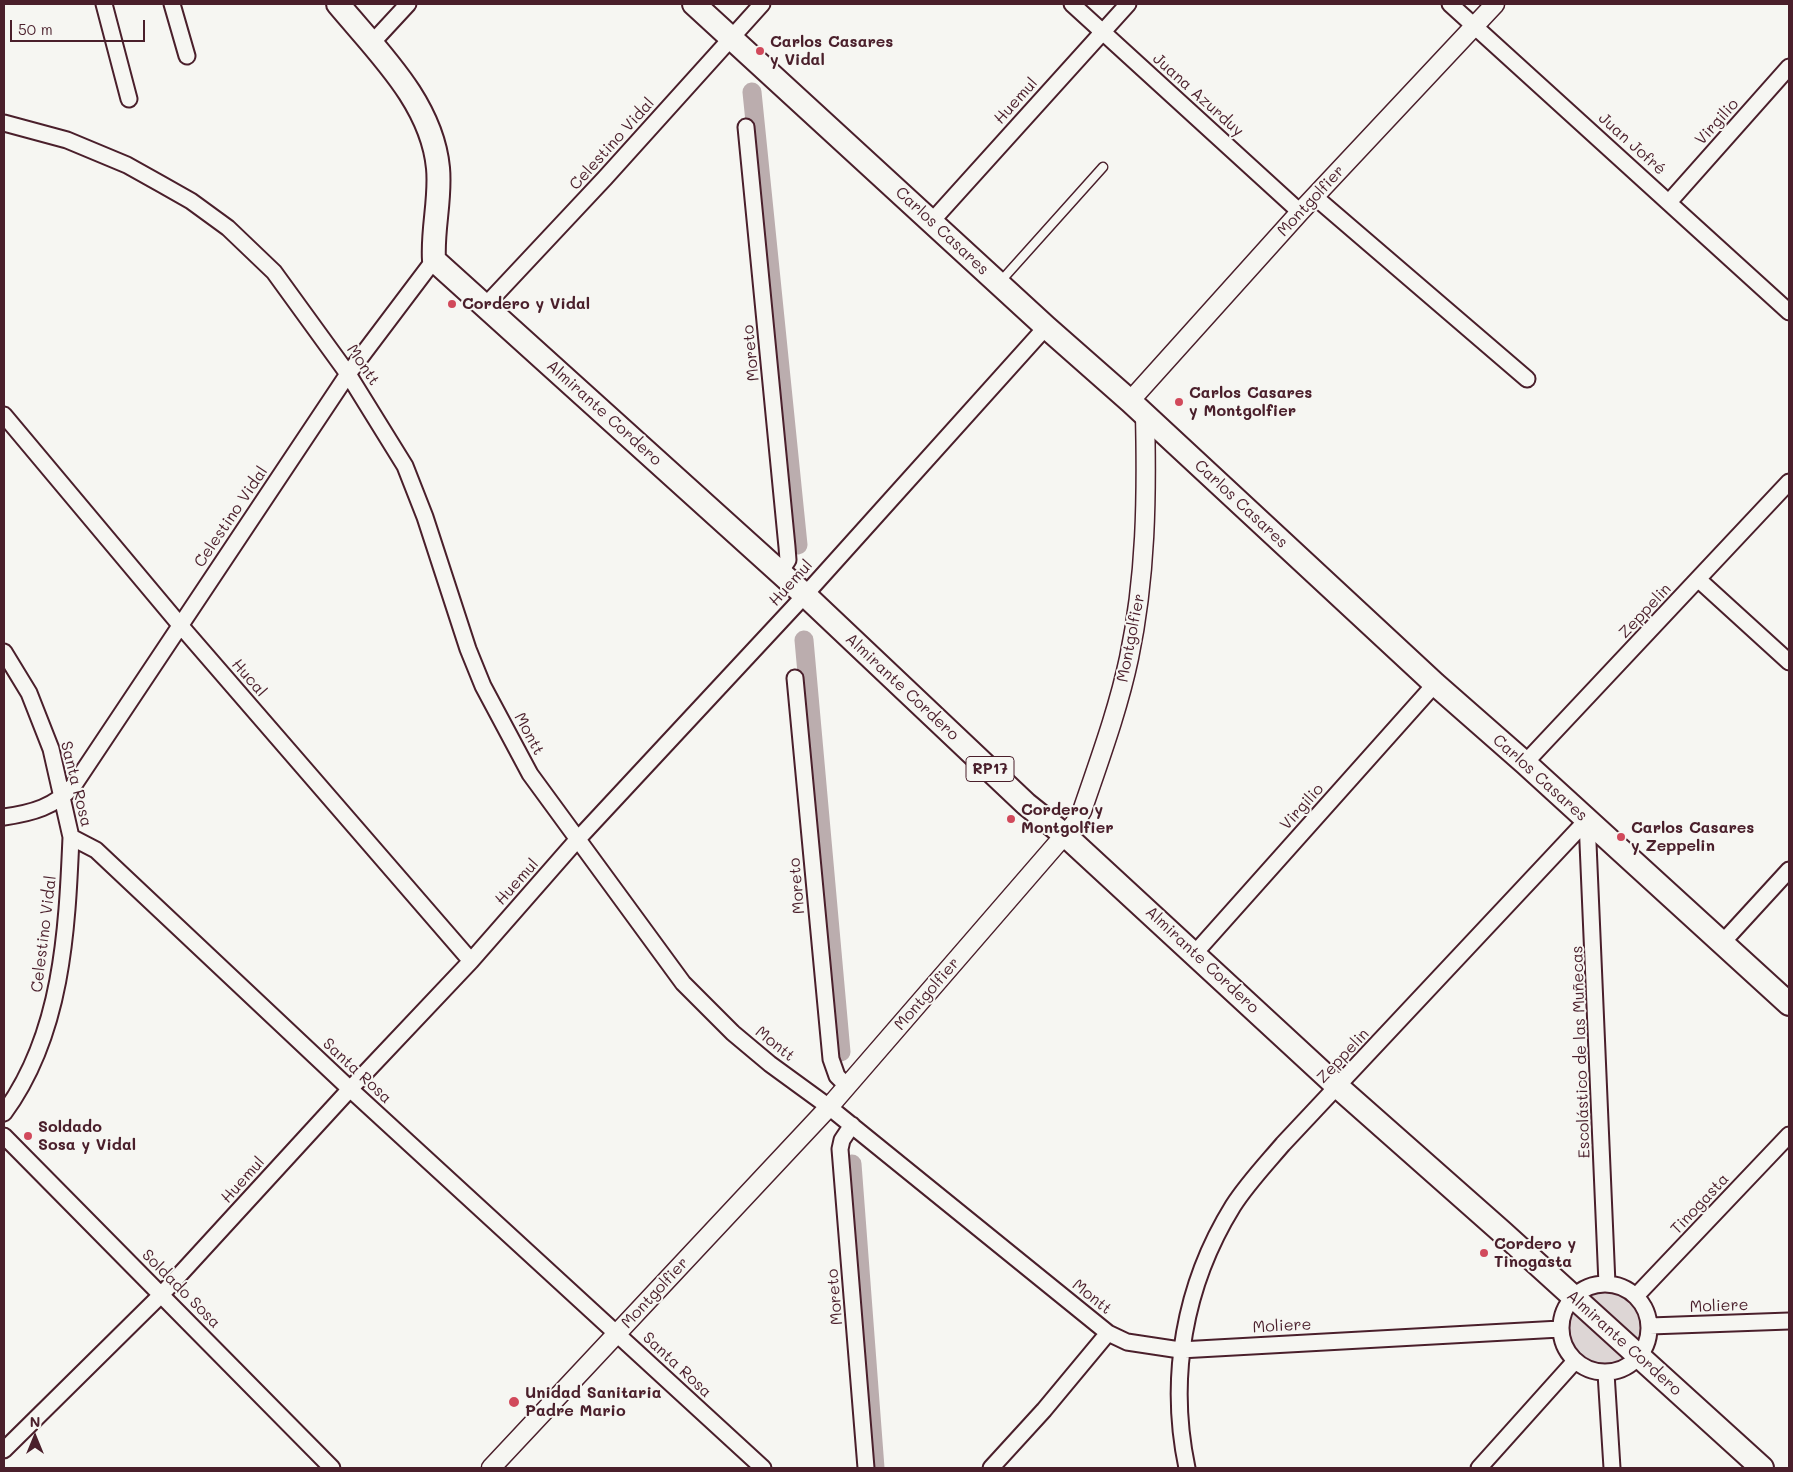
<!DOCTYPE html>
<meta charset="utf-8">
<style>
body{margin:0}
#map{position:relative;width:1793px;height:1472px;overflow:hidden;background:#f6f6f2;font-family:Mali,sans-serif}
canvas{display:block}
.frame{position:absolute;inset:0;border:5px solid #4a1f2b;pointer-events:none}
.north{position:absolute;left:10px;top:1412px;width:50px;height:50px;-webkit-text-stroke:4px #f6f6f2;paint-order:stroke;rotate:0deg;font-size:14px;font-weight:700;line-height:20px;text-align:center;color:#4a1f2b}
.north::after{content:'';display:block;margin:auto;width:18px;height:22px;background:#4a1f2b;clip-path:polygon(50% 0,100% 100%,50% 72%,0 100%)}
.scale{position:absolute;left:10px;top:20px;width:135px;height:22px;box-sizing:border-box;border:2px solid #4a1f2b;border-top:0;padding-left:6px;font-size:15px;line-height:18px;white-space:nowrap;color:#4a1f2b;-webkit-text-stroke:4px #f6f6f2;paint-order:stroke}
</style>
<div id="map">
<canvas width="1793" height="1472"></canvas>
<div class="frame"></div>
<div class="north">N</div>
<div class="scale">50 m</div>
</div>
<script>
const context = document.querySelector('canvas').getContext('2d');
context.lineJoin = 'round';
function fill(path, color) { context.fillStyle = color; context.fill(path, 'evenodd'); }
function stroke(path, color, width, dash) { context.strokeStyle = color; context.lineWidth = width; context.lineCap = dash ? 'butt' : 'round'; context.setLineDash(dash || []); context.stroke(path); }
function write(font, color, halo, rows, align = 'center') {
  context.font = font + ' Mali,sans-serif'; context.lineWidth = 4; context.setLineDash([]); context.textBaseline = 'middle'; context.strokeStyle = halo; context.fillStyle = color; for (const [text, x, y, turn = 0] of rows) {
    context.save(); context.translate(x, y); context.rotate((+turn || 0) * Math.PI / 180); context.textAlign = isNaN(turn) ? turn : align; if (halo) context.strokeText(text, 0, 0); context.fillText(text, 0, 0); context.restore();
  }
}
const green = new Path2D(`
 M1605,1288C1640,1292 1655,1318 1638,1350L1582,1298L1592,1291Z
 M1575,1305L1632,1357C1592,1382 1552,1347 1575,1305Z`);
const canal = new Path2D(`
 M752,92L798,545
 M804,640L841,1052
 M852,1164L875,1468`);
const service = new Path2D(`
 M1000,282L1103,167`);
const minor = new Path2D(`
 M104,4L129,99
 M172,4L187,56
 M1072,4L1300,212
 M1450,4L1789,312
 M371,44L408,4
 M4,123L67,140L127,165L161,184L191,201L228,228L274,272L348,374L405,466L425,517L468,649L483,686L530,774L683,983L733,1033L770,1064L829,1107L1108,1333
 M746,127L787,547L788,560L780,572
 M1315,197L1527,379
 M1670,201L1789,67
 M932,221L1128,4
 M485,306L605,178L762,4
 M4,415L180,625L471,961
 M1699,580L1789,662
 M4,652L29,693L51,749L71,837L96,850L350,1089L763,1468
 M795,678L831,1059L837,1076L847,1086
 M1525,763L1789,482
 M4,817C32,813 55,807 74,785L348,374L434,260
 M1587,820L1607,1284
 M1723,942L1789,870
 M1195,953L1435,684
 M4,1113C62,1034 67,932 71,837
 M852,1125L842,1140L840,1149L866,1468
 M4,1136L332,1468
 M1561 1328a44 44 0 1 1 88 0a44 44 0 1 1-88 0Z
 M1636,1296L1789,1135
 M1650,1326L1789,1321
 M1606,1373L1612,1468
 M4,1450L162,1294L350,1089L471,961L577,840L805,595L1046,327
 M991,1468L1044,1410L1108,1333L1127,1342L1180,1350L1560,1329
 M1187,1468C1168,1378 1184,1285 1233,1206C1247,1184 1266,1164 1283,1144L1587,820
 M1479,1468L1575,1361`);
const tertiary = new Path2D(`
 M1130,401L1300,212L1495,4
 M491,1468L829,1107L1074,824L1082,811C1099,761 1118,710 1129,658C1146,577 1147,497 1145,415`);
const primary = new Path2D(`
 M338,4C378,52 432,103 438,168C441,199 432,229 434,260L805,595L1026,804L1066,836L1338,1087L1502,1232L1762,1468
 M694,4L1046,327L1130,401L1435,684L1525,763L1789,1004`);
const markers = [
 [760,51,5,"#d1495b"],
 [452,304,5,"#d1495b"],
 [1179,402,5,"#d1495b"],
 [1011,819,5,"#d1495b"],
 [1621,837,5,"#d1495b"],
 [28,1136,5,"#d1495b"],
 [1484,1253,5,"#d1495b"],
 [514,1402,6,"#d1495b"]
];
const shields = [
 [990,769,48]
];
const shieldNames = [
 ["RP17",990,769]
];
const poiNames = [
 ["Carlos Casares",770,42],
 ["y Vidal",770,60],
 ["Cordero y Vidal",462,304],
 ["Carlos Casares",1189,393],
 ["y Montgolfier",1189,411],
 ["Cordero y",1021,810],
 ["Montgolfier",1021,828],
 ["Carlos Casares",1631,828],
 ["y Zeppelin",1631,846],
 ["Soldado",38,1127],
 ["Sosa y Vidal",38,1145],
 ["Cordero y",1494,1244],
 ["Tinogasta",1494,1262],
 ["Unidad Sanitaria",525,1393],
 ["Padre Mario",525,1411]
];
const streetNames = [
 ["Juana Azurduy",1198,95,42],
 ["Huemul",1016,101,-48],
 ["Virgilio",1717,122,-48],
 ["Celestino Vidal",612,144,-48],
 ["Juan Jofré",1632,144,42],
 ["Montgolfier",1311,201,-47],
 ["Carlos Casares",942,231,43],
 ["Moreto",751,353,-96],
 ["Montt",363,365,56],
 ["Almirante Cordero",604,413,42],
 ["Carlos Casares",1241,504,43],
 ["Celestino Vidal",231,517,-56],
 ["Huemul",791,583,-48],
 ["Zeppelin",1645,611,-47],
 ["Montgolfier",1131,638,-79],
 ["Hucal",249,678,49],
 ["Almirante Cordero",902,687,43],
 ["Montt",529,734,62],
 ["Carlos Casares",1540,778,42],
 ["Santa Rosa",76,784,76],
 ["Virgilio",1302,807,-48],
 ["Huemul",517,882,-48],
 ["Moreto",797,886,-95],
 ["Celestino Vidal",44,934,-83],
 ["Almirante Cordero",1202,960,43],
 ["Montgolfier",927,994,-49],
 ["Montt",775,1044,39],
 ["Escolástico de las Muñecas",1581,1052,-92],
 ["Zeppelin",1343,1056,-47],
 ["Santa Rosa",357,1071,43],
 ["Huemul",243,1180,-48],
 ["Tinogasta",1700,1204,-47],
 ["Soldado Sosa",181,1289,45],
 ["Montgolfier",655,1293,-47],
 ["Moreto",835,1297,-95],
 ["Montt",1092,1297,39],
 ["Moliere",1719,1306,-2],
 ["Moliere",1282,1326,-3],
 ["Almirante Cordero",1624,1343,42],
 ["Santa Rosa",677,1365,43]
];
fill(green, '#ddd6d5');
stroke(canal, '#bbadae', 19);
stroke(service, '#4a1f2b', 11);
stroke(minor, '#4a1f2b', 19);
stroke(tertiary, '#4a1f2b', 21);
stroke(primary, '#4a1f2b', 26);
stroke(service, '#f6f6f2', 8);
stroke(minor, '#f6f6f2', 15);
stroke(tertiary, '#f6f6f2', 18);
stroke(primary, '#f6f6f2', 22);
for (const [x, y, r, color] of markers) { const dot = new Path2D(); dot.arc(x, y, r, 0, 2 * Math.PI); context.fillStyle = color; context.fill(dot); stroke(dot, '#f6f6f2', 2); }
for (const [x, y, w] of shields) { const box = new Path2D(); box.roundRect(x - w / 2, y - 12.5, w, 25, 4); context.fillStyle = '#f6f6f2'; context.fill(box); stroke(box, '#4a1f2b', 1); }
write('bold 15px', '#4a1f2b', null, shieldNames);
write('bold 16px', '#4a1f2b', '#f6f6f2', poiNames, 'left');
write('16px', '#4a1f2b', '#f6f6f2', streetNames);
</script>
